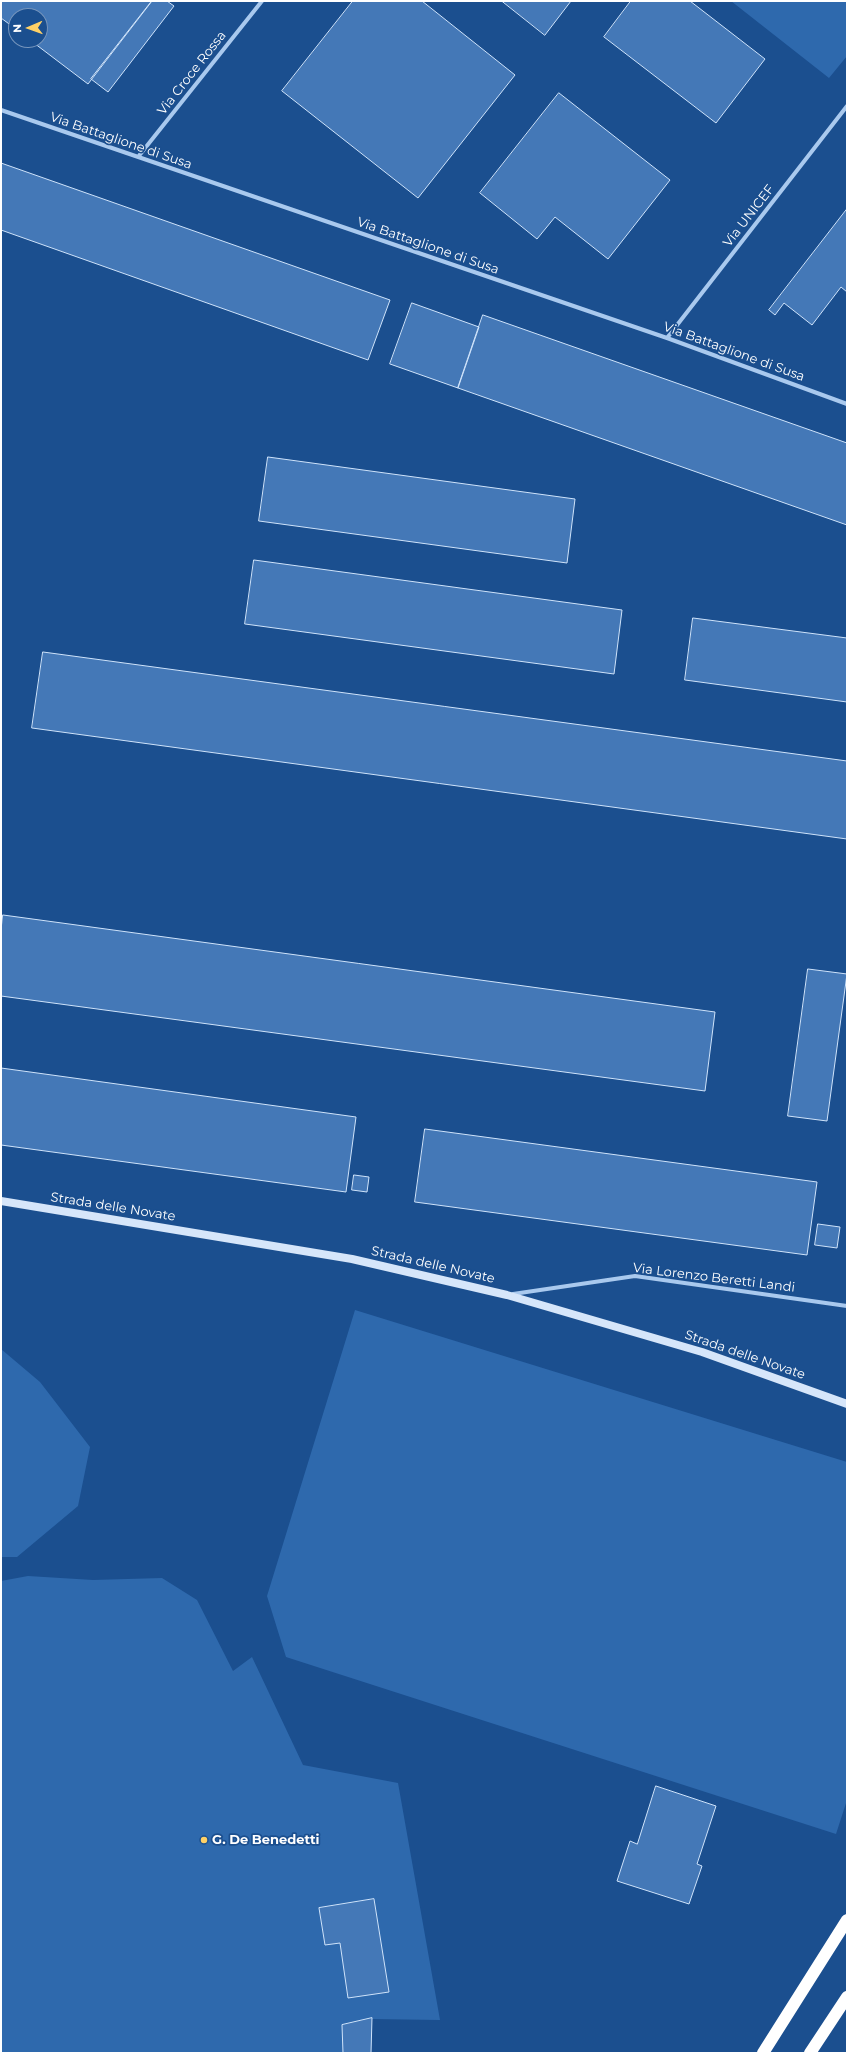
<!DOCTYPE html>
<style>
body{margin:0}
#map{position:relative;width:848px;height:2054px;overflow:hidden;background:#1b4f8f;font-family:Montserrat,sans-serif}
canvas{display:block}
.frame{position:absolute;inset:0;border:2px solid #fff;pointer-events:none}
.north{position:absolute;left:8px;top:8px;width:40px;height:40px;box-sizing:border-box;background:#1b4f8f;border:1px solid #7695bc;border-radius:50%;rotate:268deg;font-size:11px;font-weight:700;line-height:16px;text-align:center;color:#fff}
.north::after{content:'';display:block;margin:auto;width:14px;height:18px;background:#ffd166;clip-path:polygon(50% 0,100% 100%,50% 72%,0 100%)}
</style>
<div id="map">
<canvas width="848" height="2054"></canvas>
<div class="frame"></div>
<div class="north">N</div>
</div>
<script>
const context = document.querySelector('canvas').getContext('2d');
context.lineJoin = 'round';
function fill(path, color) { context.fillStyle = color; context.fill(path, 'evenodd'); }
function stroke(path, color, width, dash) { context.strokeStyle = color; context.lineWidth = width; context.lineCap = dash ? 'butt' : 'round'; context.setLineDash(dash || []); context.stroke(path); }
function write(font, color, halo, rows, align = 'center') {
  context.font = font + ' Montserrat,sans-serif'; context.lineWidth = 3.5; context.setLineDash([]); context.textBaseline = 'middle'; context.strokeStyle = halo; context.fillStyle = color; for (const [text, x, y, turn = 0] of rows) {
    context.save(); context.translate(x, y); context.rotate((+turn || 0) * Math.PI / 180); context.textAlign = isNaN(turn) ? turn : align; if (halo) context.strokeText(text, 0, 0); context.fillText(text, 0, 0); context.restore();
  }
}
const green = new Path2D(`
 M731,1H847V56L829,78Z
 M355,1310L847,1462V1800L836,1834L286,1657L267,1596Z
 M1,1349L40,1382L90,1447L78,1506L17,1557H1Z
 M28,1576L93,1580L162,1578L197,1600L233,1671L252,1657L303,1765L398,1783L440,2020L372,2019L371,2053H1V1581Z`);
const building = new Path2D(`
 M1,1H152L88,84L30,40H40V16H16V29L1,18Z
 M152,1H167L174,6L108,92L91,79Z
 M353,1H422L515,75L418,198L282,91Z
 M502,1H571L545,35Z
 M631,1H690L765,59L716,123L604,37Z
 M559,93L670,180L608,259L555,217L537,239L480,193Z
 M1,163L390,300L368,360L1,230Z
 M847,209V292L841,287L812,325L784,303L775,315L769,310Z
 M412,303L479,327L458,388L390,364Z
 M483,315L847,443V525L458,388Z
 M268,457L575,499L567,563L259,521Z
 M254,560L622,610L614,674L245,624Z
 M693,618L847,638V702L685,680Z
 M43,652L847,761V839L32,728Z
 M3,915L715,1012L705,1091L1,996V930Z
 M808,969L847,974L827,1121L788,1116Z
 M1,1068L356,1117L346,1192L1,1145Z
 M425,1129L817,1182L807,1255L415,1202Z
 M354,1175L369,1177L367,1192L352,1190Z
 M818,1224L840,1227L837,1248L815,1245Z
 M656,1786L716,1806L697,1864L702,1866L689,1904L617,1881L630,1841L637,1844Z
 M374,1899L389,1992L348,1998L340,1943L325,1945L319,1908Z
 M372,2018L371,2053H343L342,2025Z`);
const street = new Path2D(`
 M1,110L667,338L847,404
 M138,157L262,1
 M667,338L847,106
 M513,1294L635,1276L847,1306`);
const secondary = new Path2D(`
 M1,1201L352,1259L507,1295L702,1352L847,1404`);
const highway = new Path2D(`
 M763,2053L847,1920
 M810,2053L847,1997`);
const markers = [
 [204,1840,4,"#ffd166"]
];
const streetNames = [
 ["Via Croce Rossa",192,73,-52],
 ["Via Battaglione di Susa",121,141,19],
 ["Via UNICEF",749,216,-52],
 ["Via Battaglione di Susa",428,246,19],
 ["Via Battaglione di Susa",734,352,20],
 ["Strada delle Novate",113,1207,9],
 ["Strada delle Novate",433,1265,13],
 ["Via Lorenzo Beretti Landi",714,1278,7],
 ["Strada delle Novate",745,1355,19]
];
const poiNames = [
 ["G. De Benedetti",212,1840]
];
fill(green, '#2e69ad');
fill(building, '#4478b7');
stroke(building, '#cfe3fa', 1);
stroke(street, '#a9c9ee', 4);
stroke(secondary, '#d6e6fa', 8);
stroke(highway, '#fff', 12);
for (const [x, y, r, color] of markers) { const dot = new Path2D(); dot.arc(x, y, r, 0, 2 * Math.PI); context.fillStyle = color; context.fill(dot); stroke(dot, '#1b4f8f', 1.5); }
write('13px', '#fff', '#1b4f8f', streetNames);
write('bold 13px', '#fff', '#1b4f8f', poiNames, 'left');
</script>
